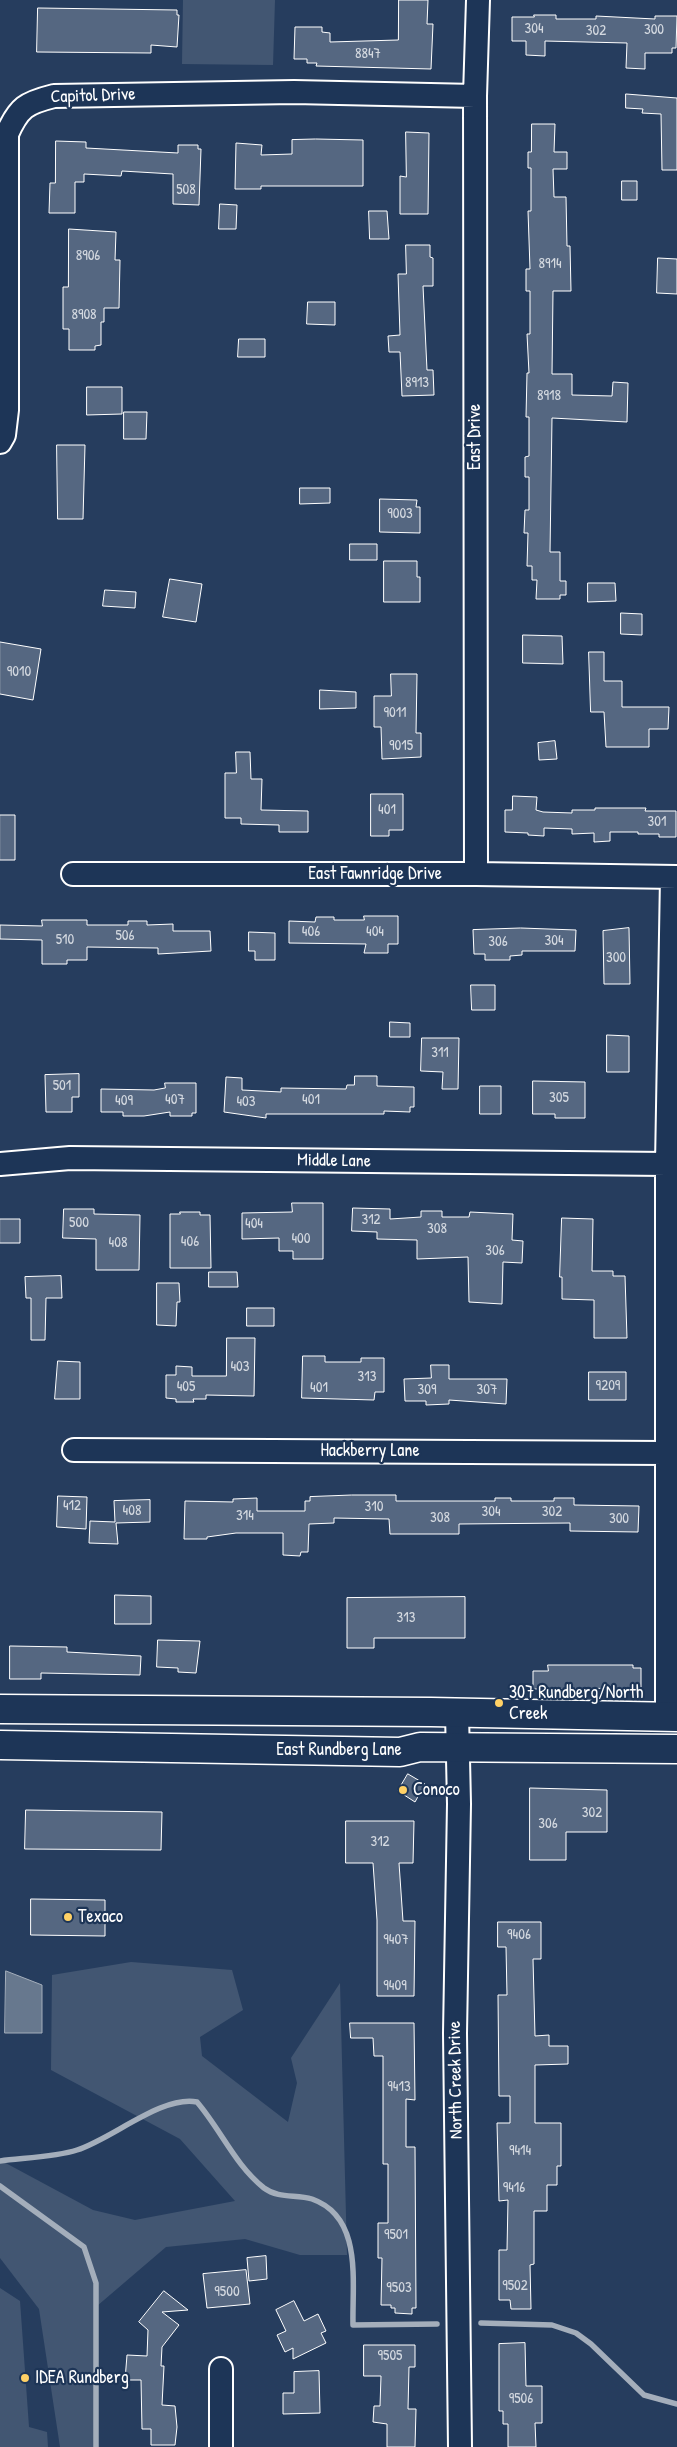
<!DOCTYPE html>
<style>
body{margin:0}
canvas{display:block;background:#263d5e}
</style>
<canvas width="677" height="2447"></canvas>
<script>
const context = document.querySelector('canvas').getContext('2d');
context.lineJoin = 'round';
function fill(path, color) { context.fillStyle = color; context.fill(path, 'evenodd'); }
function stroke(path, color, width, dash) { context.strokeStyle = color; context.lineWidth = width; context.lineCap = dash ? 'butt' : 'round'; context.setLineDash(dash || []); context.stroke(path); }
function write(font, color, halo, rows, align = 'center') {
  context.font = font + ' "Patrick Hand",sans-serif'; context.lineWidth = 4.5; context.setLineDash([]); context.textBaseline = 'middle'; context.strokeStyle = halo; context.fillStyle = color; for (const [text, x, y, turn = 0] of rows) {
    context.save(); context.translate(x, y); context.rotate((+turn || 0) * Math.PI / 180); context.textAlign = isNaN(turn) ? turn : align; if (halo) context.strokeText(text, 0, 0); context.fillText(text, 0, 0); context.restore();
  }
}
const green = new Path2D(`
 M183,0H275L273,65L182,64Z
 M131,1962L232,1970L243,2010L200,2037L202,2056L288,2122L297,2083L291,2058L340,1983L347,2255H300L245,2239L166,2247L97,2306L98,2447H60L39,2309L0,2258V2160L93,2210L135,2220L235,2201L180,2139L51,2070L52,1975Z
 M0,2288L20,2301L29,2427L47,2432L48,2447H0Z`);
const water = new Path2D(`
 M6,1971L42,1985V2033H5Z`);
const stream = new Path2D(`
 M0,2161C22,2158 56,2157 77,2150C112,2139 162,2095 197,2102C221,2130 235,2165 264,2188C279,2199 296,2194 312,2199C363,2217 352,2281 353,2325L437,2324
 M0,2186L84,2247L96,2283V2447
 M481,2323L552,2325L576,2333L591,2344L644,2395L677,2404`);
const building = new Path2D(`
 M399,0H428L427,24H433L431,69L316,66L317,63H307V59H294L295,27H322V32L330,33V42L398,40Z
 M38,8L177,10V15H179L177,47L151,45V53L37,52Z
 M534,15H556V19H596V16L655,19V16H677L676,48H672V53H645V69L626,68L627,43L545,41V56L526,55V41H512V17H534Z
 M626,94L677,98V170H662L661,114L642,113L643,109L626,108Z
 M532,124H555L554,152H567V169H553L554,197H566L567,246H570L571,291H553L552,374H572V395L612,396L613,382L628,383L627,422L552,418L550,552H560V581H566V595H560V599H536L537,580H532V566H527L528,533H524L525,510H529V477H525V457L529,456V417H526L527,373H529L527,334H530V291H526V269H530L528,211H531V168H528V152H531Z
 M406,132L429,133L428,214H400V176L406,177Z
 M316,139L363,140V186H261V189H235L236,143L262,145L261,155L292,154V140Z
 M56,141L86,142V148L178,153V145H198V149H201L199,205L173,204V174L122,171L121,176L84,174V182H75V213H49L50,183H55Z
 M622,181H637V200H622Z
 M220,204L237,205L236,229H219Z
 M369,211H387L389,239H370Z
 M69,229L116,232L115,260H120L119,308H104V322H101V345L95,346V350H69V329H63V287H68Z
 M406,245H430V257L433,258V286H423L427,370H433L434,395L402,396L400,352H389L388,336L400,335L398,274H406Z
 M658,258L677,259V294L657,293Z
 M308,302H335V325L307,324Z
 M239,339H265V357H238Z
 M87,387H122V414L87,415Z
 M124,412H147L146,439H124Z
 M57,445H85L83,519H58Z
 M300,488H330V503L300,504Z
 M380,499L417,500L416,507H420V533L380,532Z
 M350,544H377V560H350Z
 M384,561H417V577H420V602H384Z
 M170,579L202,584L196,622L163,617Z
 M588,583H615L616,601L588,602Z
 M105,590L136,592L135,608L103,606Z
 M621,613L642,614V635L621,634Z
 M523,635L562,636L563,664L523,663Z
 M0,642L41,649L33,700L0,694Z
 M589,652H604V681H622V707H669L668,729H649V747H606L604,712H591Z
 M391,674H417L416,733H421V757L382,759L381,727H374V696H391Z
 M320,690L356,692V708L320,709Z
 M555,741L557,759L539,760L538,743Z
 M236,752H250L251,779H262L261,810L308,811V832H279V825L241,824V818H225V773H236Z
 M371,794H403V830H389V836H371Z
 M513,796L537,797L536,810L543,812L572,813V810H595V808H646L645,811H676V837H659V834H638V832H610V841L594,842V833L572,834V829L544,828V836L528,835V833L505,832V810H512Z
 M0,815H15V860H0Z
 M364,916H398V944H388V953H364L366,944L289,943V921L315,922L316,917H334V920H364Z
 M42,920H87V925H128V921H147V925L173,924V931H210L211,951L158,954V948L87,947V960H67V964H42V940L0,939V925L42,926Z
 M521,928L576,930L575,951H522V955L510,956V960H485V954H474L473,930Z
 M629,928L630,984H604L603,931Z
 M249,932L275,933V960H255V951H249Z
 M471,985H495V1010H472Z
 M390,1022L410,1023V1037H390Z
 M607,1035L629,1036V1072H607Z
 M422,1038H459L458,1089H442L443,1072L421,1071Z
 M79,1074V1097H72V1112H46L45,1075Z
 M355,1076H377V1086L414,1087V1107H410V1112L384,1111V1114H266V1118L224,1112L226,1077L242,1078V1090L281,1092V1088L346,1089L347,1085H354Z
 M533,1081L585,1082V1118H555V1114H533Z
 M165,1083H196V1113H192V1116H170V1112L144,1116H123V1112H101V1089L154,1090L165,1088Z
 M480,1086H501V1114H480Z
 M292,1203H323V1259H293V1251H279V1238L242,1239V1213L292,1212Z
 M353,1208L390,1209V1219L421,1217V1211H442V1217H469L470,1212L513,1214L512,1240L523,1241L522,1263L503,1262L502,1304L469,1302L468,1257L417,1259V1240L377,1239V1232L352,1231Z
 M64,1209H94V1214L140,1215L139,1270H96V1239L63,1238Z
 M180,1212H200V1215H210L211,1268H170V1214H180Z
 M562,1218L593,1219L592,1271H613V1276H625L627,1338H594V1300L562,1299V1277H560Z
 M0,1219H20V1243H0Z
 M209,1272H237L238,1287H209Z
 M61,1276L62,1298H46L45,1340H31V1298H26L25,1277Z
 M157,1283H179L180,1302H177L176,1326L157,1325Z
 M247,1308H274V1326H247Z
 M227,1338H255L254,1396L206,1395V1399H193L194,1402H176V1399L166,1398V1375H176V1366L192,1367V1376H226Z
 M303,1356H325V1362H361V1358H384V1392H375L374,1400L302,1398Z
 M58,1361L80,1362V1399H55Z
 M431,1365H449V1379H507L506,1404L449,1400V1404L426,1405V1401H405L404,1379L431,1378Z
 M589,1372H626V1400H589Z
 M352,1495H396V1501H495V1498H511V1501H554V1498H574V1505L639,1506L638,1532L570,1531V1523L459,1524V1534H390L389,1519L334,1518V1523L309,1524L308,1552H301L300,1556L283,1555V1533H236L207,1537V1539H184L185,1501L233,1502V1499L257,1498V1511H305V1501H310V1497Z
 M58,1496L87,1497L86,1529L57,1527Z
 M150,1500V1522L116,1523L118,1544L89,1543L90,1521L115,1522L114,1501Z
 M115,1595L151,1596V1624H115Z
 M465,1597V1638H374V1648H347V1598Z
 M158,1640L200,1641L196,1673L178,1672V1668L157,1667Z
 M10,1646L67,1647V1652L141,1656L140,1675L41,1673V1679H10Z
 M548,1665H633V1668H641V1688L533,1689V1671H548Z
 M408,1774L425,1784L415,1802L398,1791Z
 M530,1788L607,1790V1832H566V1860H530Z
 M26,1810L162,1812L161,1850L25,1849Z
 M346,1821H414L413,1863H399L403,1921H415L414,1996H377V1920L373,1863H346Z
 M31,1899L105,1900V1936L31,1935Z
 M498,1922H541V1959H533L535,2036L549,2035V2046H568V2064L535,2065V2123H561V2166H557V2185H547V2211H534V2264L530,2265L531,2309H511L510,2300H499V2250H507L508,2200L499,2201L497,2123H510V2096H499L498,1995H507L506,1947H498Z
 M350,2023H414L415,2100L406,2099V2147H415L416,2308H412V2314L395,2313V2308H391V2305H381L382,2258H378V2223H388V2164H383V2056H374L373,2038H351Z
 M266,2256L267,2279L249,2281L247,2258Z
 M246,2270L250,2304L207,2308L203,2274Z
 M164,2291L188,2310L162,2312L179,2325L162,2347L161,2366H164L162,2405L175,2406L177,2427L175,2445H151V2429H142L141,2380H125L127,2355L147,2356L148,2330L139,2322Z
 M294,2301L304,2321L318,2314L326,2331L321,2333L326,2343L293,2359V2348L285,2352L277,2335L286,2331L276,2310Z
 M525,2343L526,2386H542V2423H535L536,2447H508V2424H503V2411H499V2344Z
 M364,2345H415V2367H409L408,2409H416L415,2447H387V2424L373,2422L374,2406H380L381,2376H364Z
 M319,2371L320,2413L283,2414V2393H294V2372Z`);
const minor = new Path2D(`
 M0,442L4,435L7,410V134C19,107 26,103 54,96L294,92L475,96
 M73,874H476L677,877
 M476,874L475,96L478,0
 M0,1164L70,1158L667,1164
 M74,1450L666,1453
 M457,1713L459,1804L455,2033L460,2447
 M667,1717V1164L672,877
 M221,2369V2447`);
const major = new Path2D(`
 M0,1709L431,1712L677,1717
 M0,1745L400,1752L420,1747L677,1749`);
const markers = [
 [499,1703,5,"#ffd166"],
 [403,1790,5,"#ffd166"],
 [68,1917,5,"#ffd166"],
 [25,2378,5,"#ffd166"]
];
const numberNames = [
 ["304",534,29],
 ["300",654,30],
 ["302",596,31],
 ["8847",368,54],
 ["508",186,190],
 ["8906",88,256],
 ["8914",550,264],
 ["8908",84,315],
 ["8913",417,383],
 ["8918",549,396],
 ["9003",400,514],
 ["9010",19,672],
 ["9011",395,713],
 ["9015",401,746],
 ["401",387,810],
 ["301",657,822],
 ["406",311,932],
 ["404",375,932],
 ["506",125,936],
 ["510",65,940],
 ["304",554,941],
 ["306",498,942],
 ["300",616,958],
 ["311",440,1053],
 ["501",62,1086],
 ["305",559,1098],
 ["407",175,1100],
 ["401",311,1100],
 ["409",124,1101],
 ["403",246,1102],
 ["312",371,1220],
 ["500",79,1223],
 ["404",254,1224],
 ["308",437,1229],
 ["400",301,1239],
 ["406",190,1242],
 ["408",118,1243],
 ["306",495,1251],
 ["403",240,1367],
 ["313",367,1377],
 ["9209",608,1386],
 ["405",186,1387],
 ["401",319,1388],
 ["309",427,1390],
 ["307",487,1390],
 ["412",72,1506],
 ["310",374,1507],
 ["408",132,1511],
 ["304",491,1512],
 ["302",552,1512],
 ["314",245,1516],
 ["308",440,1518],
 ["300",619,1519],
 ["313",406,1618],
 ["302",592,1813],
 ["306",548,1824],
 ["312",380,1842],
 ["9406",519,1935],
 ["9407",396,1940],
 ["9409",395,1986],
 ["9413",399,2087],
 ["9414",520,2151],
 ["9416",514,2188],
 ["9501",396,2235],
 ["9502",515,2286],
 ["9503",399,2288],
 ["9500",227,2292],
 ["9505",390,2356],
 ["9506",521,2399]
];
const streetNames = [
 ["Capitol Drive",93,96,-2],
 ["East Drive",475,437,-90],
 ["East Fawnridge Drive",375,874],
 ["Middle Lane",334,1161,1],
 ["Hackberry Lane",370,1451],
 ["East Rundberg Lane",339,1750],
 ["North Creek Drive",456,2080,-91]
];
const poiNames = [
 ["307 Rundberg/North",509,1693],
 ["Creek",509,1714],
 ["Conoco",413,1790],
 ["Texaco",78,1917],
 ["IDEA Rundberg",35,2378]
];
fill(green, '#425672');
fill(water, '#67788e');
stroke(water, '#a4aebb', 1);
stroke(stream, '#a4aebb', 5.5);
fill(building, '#556781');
stroke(building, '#fff', 1);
stroke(minor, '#fff', 26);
stroke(major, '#fff', 31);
stroke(minor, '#1d3557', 22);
stroke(major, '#1d3557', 28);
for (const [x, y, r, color] of markers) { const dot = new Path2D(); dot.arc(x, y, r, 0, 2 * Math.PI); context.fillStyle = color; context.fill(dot); stroke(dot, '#1d3557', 2); }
write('15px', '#d4d9e0', null, numberNames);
write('18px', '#fff', '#1d3557', streetNames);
write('18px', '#fff', '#1d3557', poiNames, 'left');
</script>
